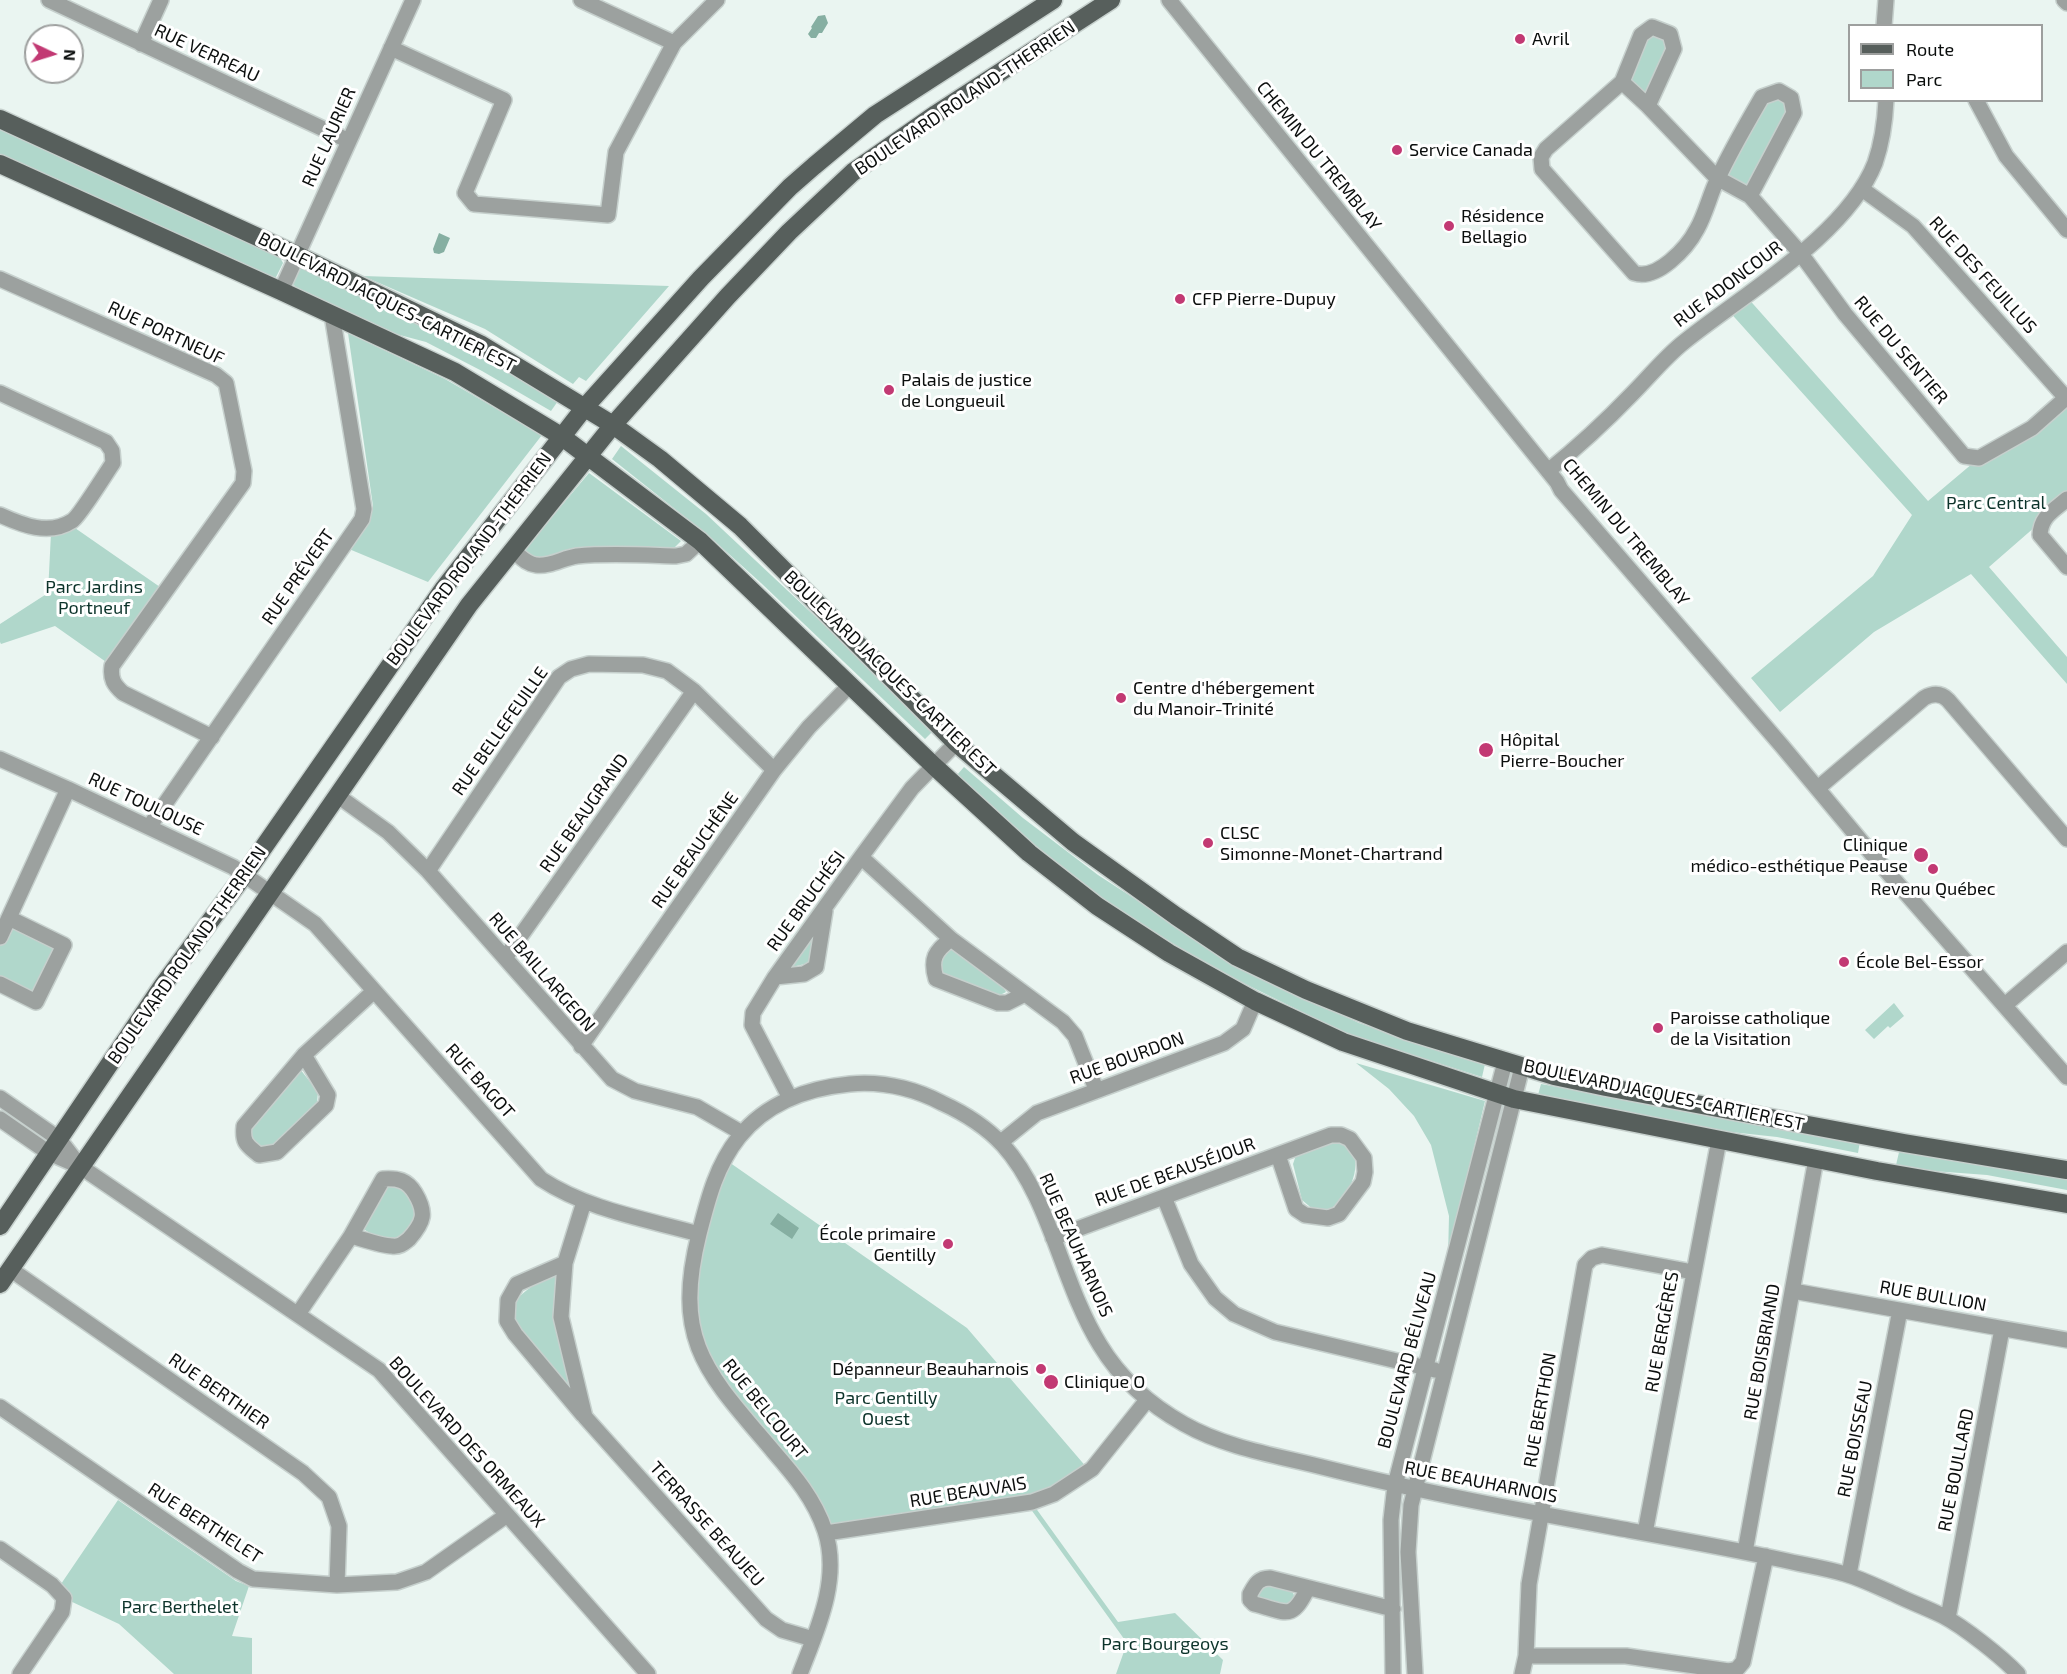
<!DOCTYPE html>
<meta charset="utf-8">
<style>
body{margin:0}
#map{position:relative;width:2067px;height:1674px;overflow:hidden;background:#eaf5f1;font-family:"Exo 2",sans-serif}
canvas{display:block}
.legend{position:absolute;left:1848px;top:24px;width:195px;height:78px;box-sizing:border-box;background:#fff;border:2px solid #9d9f9e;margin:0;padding:8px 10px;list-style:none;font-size:18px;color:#0b0e0d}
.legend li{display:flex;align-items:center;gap:12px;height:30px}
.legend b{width:30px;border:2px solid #9d9f9e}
.north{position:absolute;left:24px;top:24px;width:60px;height:60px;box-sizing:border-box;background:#fff;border:2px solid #9d9f9e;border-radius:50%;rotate:94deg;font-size:16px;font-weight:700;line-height:24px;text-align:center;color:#0b0e0d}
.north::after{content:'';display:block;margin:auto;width:21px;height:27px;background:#c23973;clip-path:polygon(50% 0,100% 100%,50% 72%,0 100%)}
</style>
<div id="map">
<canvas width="2067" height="1674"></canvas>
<ul class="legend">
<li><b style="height:8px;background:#575f5c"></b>Route</li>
<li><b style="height:16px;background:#b0d7cb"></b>Parc</li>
</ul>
<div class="north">N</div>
</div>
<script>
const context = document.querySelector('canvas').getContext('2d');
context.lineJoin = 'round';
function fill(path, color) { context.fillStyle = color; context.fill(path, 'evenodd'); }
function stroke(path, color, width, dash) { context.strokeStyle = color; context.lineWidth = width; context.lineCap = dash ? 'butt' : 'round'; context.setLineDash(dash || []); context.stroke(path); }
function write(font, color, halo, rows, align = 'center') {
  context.font = font + ' "Exo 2",sans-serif'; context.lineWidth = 6; context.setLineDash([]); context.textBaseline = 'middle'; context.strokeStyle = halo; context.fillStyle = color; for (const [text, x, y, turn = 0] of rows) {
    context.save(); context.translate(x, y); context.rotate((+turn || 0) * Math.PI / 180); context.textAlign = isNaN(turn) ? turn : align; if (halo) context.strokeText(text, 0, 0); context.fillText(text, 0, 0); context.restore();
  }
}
const green = new Path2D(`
 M1652,30L1668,36L1671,49L1647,101L1626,81L1644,37Z
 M1779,94L1791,112L1749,192L1721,177L1764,99Z
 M0,128L278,254L283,263L276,277L269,278L0,156Z
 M304,268L427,327L558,401L551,411L482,371L426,342L396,334L297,289L293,284L298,270Z
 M363,276L669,286L586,381L579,377L573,384L485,329Z
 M1746,296L1928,501L1979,458L2067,397V499L1989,567L2067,657V684L1971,574L1874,632L1780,712L1751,678L1873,576L1912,515L1727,309Z
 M348,333L445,379L542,435L428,582L349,549L369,520L373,506Z
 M621,446L706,514L935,729L925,739L761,583L709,536L612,459Z
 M589,473L681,541L671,551L534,559L528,555L525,549Z
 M75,528L160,587L109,664L55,626L1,644L0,642V624L48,593L51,533Z
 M964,767L1023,818L1098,875L1166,919L1269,980L1359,1023L1485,1064L1482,1077L1347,1034L1223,973L1150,930L1090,890L1042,852L957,775Z
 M10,922L60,946L35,998L0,981V944Z
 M815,933L809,963L792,967Z
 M947,945L1003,987L1006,992L1000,995L938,971Z
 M1894,1003L1904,1016L1890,1028L1888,1026L1874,1039L1865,1030Z
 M1356,1063L1485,1101L1448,1257L1449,1216L1431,1145L1414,1116L1389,1089Z
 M300,1069L318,1092L317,1102L313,1108L277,1145L263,1148L250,1138V1129Z
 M1541,1084L1860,1141L1858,1153L1777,1137L1722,1131L1538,1095Z
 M1330,1139C1334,1140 1340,1141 1344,1143C1366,1157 1352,1191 1337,1204C1330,1210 1323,1211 1315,1211L1302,1200L1293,1164L1297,1152Z
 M1900,1148L2067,1178V1190L1987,1175L1920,1170L1896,1165Z
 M726,1160L967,1328L1088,1469L1053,1492L828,1531L730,1398L695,1332L693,1277Z
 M393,1184L402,1188L417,1203V1221C412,1226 405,1236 398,1238C390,1242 372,1235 365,1230L364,1225L384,1186Z
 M551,1275L556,1277C558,1289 554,1302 555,1315C558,1343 566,1370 573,1398L514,1325C513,1320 511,1314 512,1310C515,1294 538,1283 551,1275Z
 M118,1500L236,1581L249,1586L232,1636L252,1638V1674H174L119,1624L68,1600L61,1584Z
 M1035,1507L1118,1622L1175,1613L1223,1660L1220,1674H1116L1127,1643L1030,1508Z
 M1263,1584L1291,1590L1294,1595L1292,1602L1285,1606L1258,1598L1256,1595Z`);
const water = new Path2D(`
 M825,15L828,23L822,33H819L816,38H811L808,34L812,28L811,27L818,16Z
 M439,233L450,238L444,252L439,254L434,253L433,249Z
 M778,1213L799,1228L792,1239L770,1224Z`);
const minor = new Path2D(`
 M49,0L349,141
 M581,0L674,43
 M1169,0L1557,482L1561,490L1782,746L1876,859L2067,1077
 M2064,0L2067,3
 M1884,26L1886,0
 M141,44L161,0
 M391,48L504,100L465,193L474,204L608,215L616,152L674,43L717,0
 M1622,82L1648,106L1717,178L1750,196L1801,254L1845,314L1964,456L1979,458L2032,428L2067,397
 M1976,100L2006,156L2067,230
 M1648,106L1674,49L1670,34L1652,27L1641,35L1622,82L1546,149L1541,157L1542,169L1634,273C1657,281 1687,248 1697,229C1706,213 1710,194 1718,178C1731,150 1747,123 1762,97L1779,91L1791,98L1794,113L1750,196
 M1862,189L1913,226L2066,398
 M0,279L216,375L226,383L244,471L243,483L112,666C110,679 114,685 123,693L212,737
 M281,291L413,0
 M0,393L106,442L112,451L113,463C106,473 79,517 72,521C49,536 22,525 0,515
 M1548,471C1578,447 1606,421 1632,394C1649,377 1665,357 1684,342C1742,295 1847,235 1875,163C1882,143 1885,122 1886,100
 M2067,499C2053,511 2041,516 2040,535L2067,567
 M512,550C519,555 526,564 536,565C550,567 563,558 577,556C609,553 643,555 676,556L686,554L700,541
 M0,759L68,789L233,867L315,924L541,1179C588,1210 646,1219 699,1234
 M1818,788L1924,698C1933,693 1941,693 1948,700L2067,839
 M338,796L388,832L428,871L612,1079L635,1091L697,1107L742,1133
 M149,827L362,519L364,509L332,315
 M861,857L951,939L1063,1022L1075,1036L1096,1089
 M428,871L559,677L571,669L589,664L643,665L667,671L694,691L774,770
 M0,937L68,789
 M951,939C935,951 930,959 936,979L998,1003H1007L1025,994
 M505,958L694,691
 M775,977L804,974L816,967L825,911
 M0,984L36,1002L64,945L9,918
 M2005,1005L2067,952
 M581,1046L774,770L809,727L850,685
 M304,1055L328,1095L326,1105L277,1152L259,1155C247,1145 242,1143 244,1126L304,1055L374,991
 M0,1098L59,1139L79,1165
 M790,1098L752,1025L753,1013L775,977L861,857L912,788L956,743
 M0,1119L49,1153L81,1167L379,1370L648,1674
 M1001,1142L1037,1113L1224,1043L1243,1029L1255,1001
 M1164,1197L1191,1264L1215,1298L1234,1314L1275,1332L1435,1370
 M584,1202L565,1263L561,1317L585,1417L766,1619L782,1630L813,1639
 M1053,1238L1331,1135H1341L1350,1139L1364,1158L1365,1172L1363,1182L1339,1214L1328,1218L1305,1215L1296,1209L1278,1155
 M565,1263L517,1284L508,1300L507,1321L515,1334L583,1415
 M10,1269L303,1473L329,1497L339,1526L337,1585
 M1793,1291L2067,1340
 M298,1314L351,1236L383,1179C398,1178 407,1180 415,1193C427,1213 424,1222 409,1239C404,1243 400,1247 392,1246C382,1246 362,1239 351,1236
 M0,1407L238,1571L253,1579L337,1585L397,1582L426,1572L507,1515
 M826,1533L1032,1502L1054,1494L1092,1469L1147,1400
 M1645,1533L1719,1140
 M0,1549L52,1585L64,1598L62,1612L20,1674
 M1745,1552L1816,1159
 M1849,1574L1900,1310
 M1308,1588C1291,1622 1287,1612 1254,1604L1250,1600V1594C1255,1585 1258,1578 1270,1578L1393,1609
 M1948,1618L2002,1329
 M1526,1656H1626L1729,1671L1737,1669L1743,1662L1766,1556
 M800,1674C817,1630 841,1579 825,1531C815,1500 794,1475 773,1451C707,1373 672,1342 699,1234C708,1199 716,1166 739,1137C766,1103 808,1088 850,1084C884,1081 913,1088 942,1103C964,1113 987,1128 1003,1145C1050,1197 1062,1284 1100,1345C1120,1378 1150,1405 1184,1424C1226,1448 1279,1456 1326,1468C1422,1492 1519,1510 1617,1528C1672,1538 1728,1548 1783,1560C1804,1565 1825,1568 1845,1574C1862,1579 1878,1587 1894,1594C1910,1602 1927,1608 1943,1616C1964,1627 2002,1657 2018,1674
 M1393,1674L1391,1520L1395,1485L1505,1062
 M1415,1674L1408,1552L1411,1505L1522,1067
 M1522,1674L1526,1656L1529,1584L1585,1265L1592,1258L1602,1255L1693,1272`);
const major = new Path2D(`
 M0,119L297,255L480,344L613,425L660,459L740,526L956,743L1073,842L1176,916L1237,957L1306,990L1407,1031L1554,1076L1606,1087L1904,1143L2067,1170
 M0,164L281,291L455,372L561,436L700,541L934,766L1029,853L1097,906L1169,953L1255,1001L1343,1042L1514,1099L1877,1171L2067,1204
 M0,1226L163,985L245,874L444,588L585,407L701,278L790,187L814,166L875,115L1053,0
 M0,1284L469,605L613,425L728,296L789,232L853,172L936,114L1111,0`);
const markers = [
 [1520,39,6,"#c23973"],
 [1397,150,6,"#c23973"],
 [1449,226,6,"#c23973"],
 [1180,299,6,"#c23973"],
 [889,390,6,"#c23973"],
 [1121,698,6,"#c23973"],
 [1486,750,8,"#c23973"],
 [1208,843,6,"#c23973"],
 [1921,855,8,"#c23973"],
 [1933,869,6,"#c23973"],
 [1844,962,6,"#c23973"],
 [1658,1028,6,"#c23973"],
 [948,1244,6,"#c23973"],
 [1041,1369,6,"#c23973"],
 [1051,1382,8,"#c23973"]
];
const poiNames = [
 ["Avril",1532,39],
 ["Service Canada",1409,150],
 ["Résidence",1461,216],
 ["Bellagio",1461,237],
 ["CFP Pierre-Dupuy",1192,299],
 ["Palais de justice",901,380],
 ["de Longueuil",901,401],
 ["Centre d'hébergement",1133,688],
 ["du Manoir-Trinité",1133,709],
 ["Hôpital",1500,740],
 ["Pierre-Boucher",1500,761],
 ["CLSC",1220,833],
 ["Simonne-Monet-Chartrand",1220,854],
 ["Clinique",1908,845,"right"],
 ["médico-esthétique Peause",1908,866,"right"],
 ["Revenu Québec",1933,889,"center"],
 ["École Bel-Essor",1856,962],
 ["Paroisse catholique",1670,1018],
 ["de la Visitation",1670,1039],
 ["École primaire",936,1234,"right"],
 ["Gentilly",936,1255,"right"],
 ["Dépanneur Beauharnois",1029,1369,"right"],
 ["Clinique O",1064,1382]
];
const streetNames = [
 ["RUE VERREAU",207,53,25],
 ["BOULEVARD ROLAND-THERRIEN",965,98,-34],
 ["RUE LAURIER",329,137,-66],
 ["CHEMIN DU TREMBLAY",1319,156,51],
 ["RUE DES FEUILLUS",1983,275,48],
 ["RUE ADONCOUR",1728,284,-37],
 ["BOULEVARD JACQUES-CARTIER EST",387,302,27],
 ["RUE PORTNEUF",166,333,25],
 ["RUE DU SENTIER",1901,350,50],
 ["CHEMIN DU TREMBLAY",1626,532,50],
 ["BOULEVARD ROLAND-THERRIEN",469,559,-53],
 ["RUE PRÉVERT",298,577,-55],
 ["BOULEVARD JACQUES-CARTIER EST",890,673,44],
 ["RUE BELLEFEUILLE",500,731,-55],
 ["RUE TOULOUSE",146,804,25],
 ["RUE BEAUGRAND",584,813,-55],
 ["RUE BEAUCHÊNE",695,850,-55],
 ["RUE BRUCHÉSI",806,901,-54],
 ["BOULEVARD ROLAND-THERRIEN",187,955,-55],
 ["RUE BAILLARGEON",542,972,49],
 ["RUE BOURDON",1127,1058,-20],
 ["RUE BAGOT",480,1081,48],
 ["BOULEVARD JACQUES-CARTIER EST",1664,1095,12],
 ["RUE DE BEAUSÉJOUR",1175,1172,-20],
 ["RUE BEAUHARNOIS",1076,1245,66],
 ["RUE BULLION",1933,1296,10],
 ["RUE BERGÈRES",1662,1332,-80],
 ["RUE BOISBRIAND",1762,1352,-80],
 ["BOULEVARD BÉLIVEAU",1407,1360,-75],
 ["RUE BERTHIER",219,1391,35],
 ["RUE BELCOURT",765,1409,51],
 ["RUE BERTHON",1540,1410,-80],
 ["RUE BOISSEAU",1855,1439,-79],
 ["BOULEVARD DES ORMEAUX",467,1442,48],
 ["RUE BOULLARD",1956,1470,-79],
 ["RUE BEAUHARNOIS",1481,1482,11],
 ["RUE BEAUVAIS",968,1492,-9],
 ["RUE BERTHELET",205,1523,33],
 ["TERRASSE BEAUJEU",707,1524,48]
];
const parkNames = [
 ["Parc Central",1996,503],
 ["Parc Jardins",94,587],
 ["Portneuf",94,608],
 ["Parc Gentilly",886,1398],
 ["Ouest",886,1419],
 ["Parc Berthelet",180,1607],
 ["Parc Bourgeoys",1165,1644]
];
fill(green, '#b0d7cb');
fill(water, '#86afa2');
stroke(minor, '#c6d0cd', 18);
stroke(major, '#c6d0cd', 21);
stroke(minor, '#9ca19f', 15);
stroke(major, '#575f5c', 18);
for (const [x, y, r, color] of markers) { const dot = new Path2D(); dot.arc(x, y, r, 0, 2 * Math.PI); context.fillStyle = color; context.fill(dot); stroke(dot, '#fff', 2); }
write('18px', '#0b0e0d', '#fff', poiNames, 'left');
write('18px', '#0b0e0d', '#fff', streetNames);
write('18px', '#0c332a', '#fff', parkNames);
</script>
